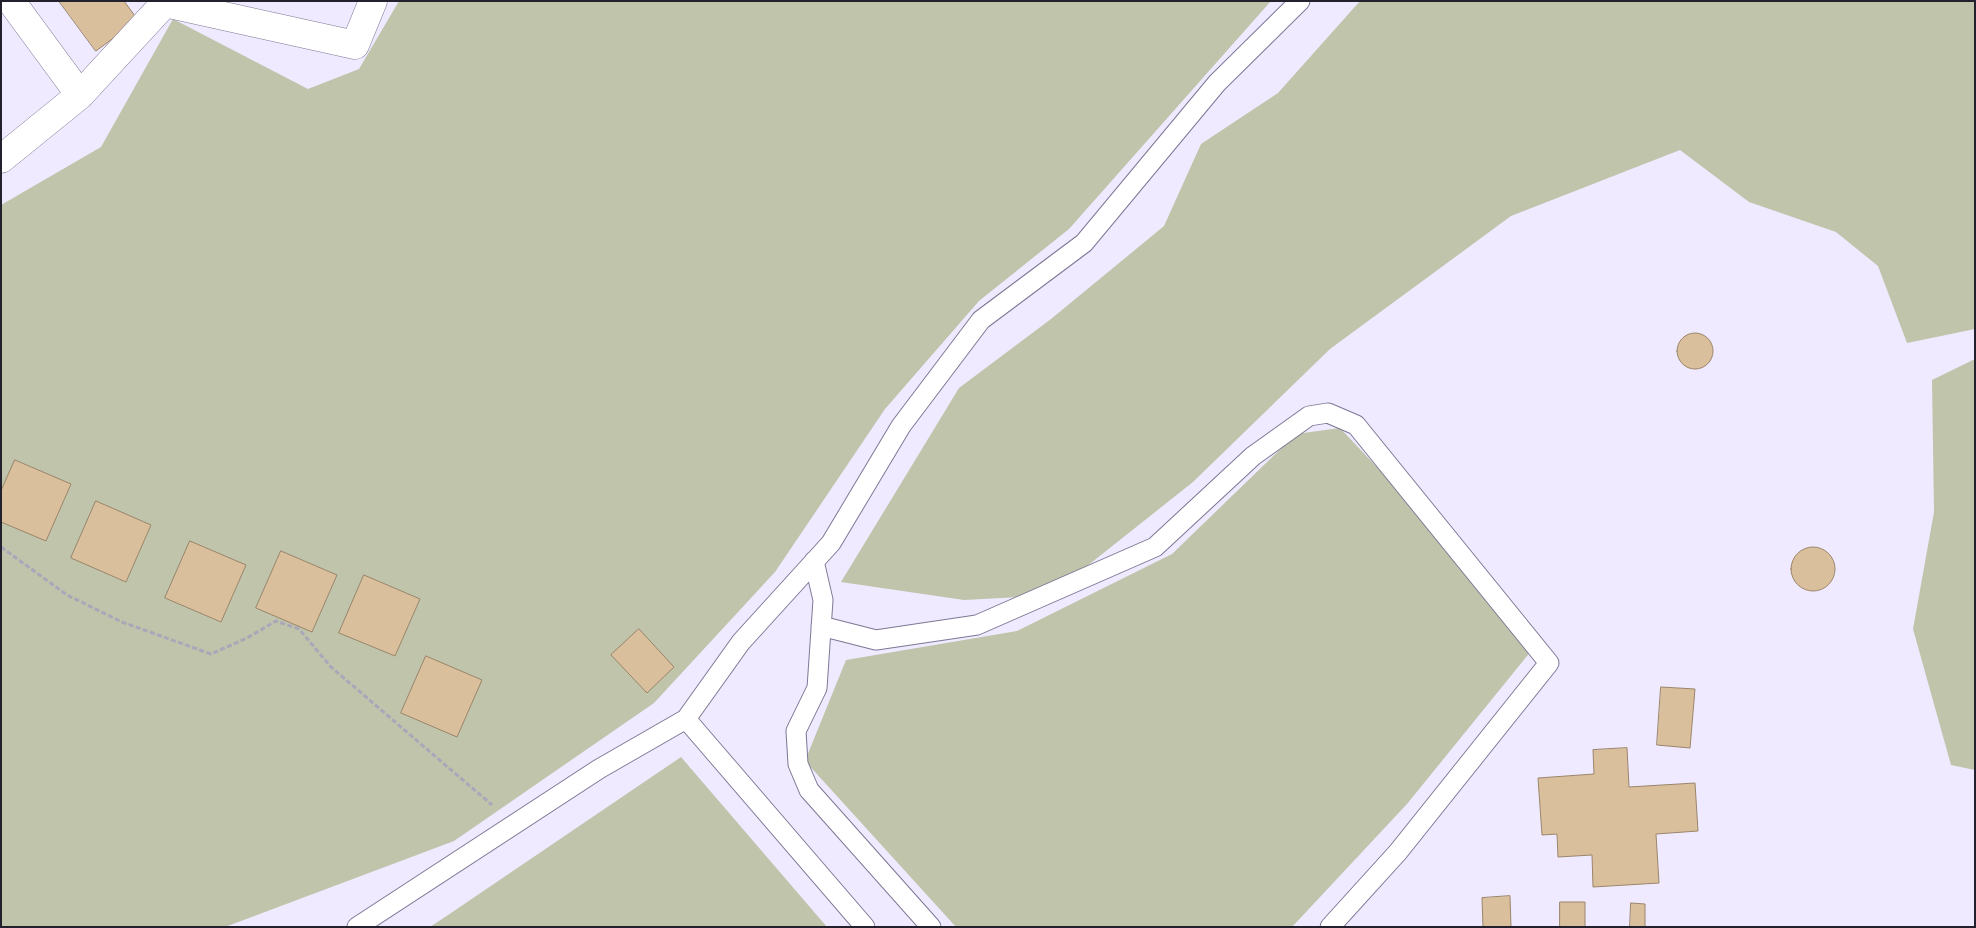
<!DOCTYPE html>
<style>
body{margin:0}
#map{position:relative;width:1976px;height:928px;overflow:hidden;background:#efeaff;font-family:"Roboto Condensed",sans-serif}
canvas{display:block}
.frame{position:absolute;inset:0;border:2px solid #24212e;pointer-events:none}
</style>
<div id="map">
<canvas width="1976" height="928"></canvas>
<div class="frame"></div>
</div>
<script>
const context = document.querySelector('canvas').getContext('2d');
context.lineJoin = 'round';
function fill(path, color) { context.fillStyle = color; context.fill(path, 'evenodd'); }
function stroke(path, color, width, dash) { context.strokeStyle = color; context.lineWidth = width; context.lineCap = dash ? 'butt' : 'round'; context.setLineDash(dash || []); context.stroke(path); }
const green = new Path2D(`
 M399,1H1271L1069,229L979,301L885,409L775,572L654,703L454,841L225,927H1V205L101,147L173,19L308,89L359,69Z
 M1360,1H1975V329L1907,343L1878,266L1836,232L1749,202L1680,150L1511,216L1330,349L1193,482L1072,578L1020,597L964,600L841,582L959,388L1051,319L1164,226L1201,144L1278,93Z
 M1975,359V770L1951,765L1913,629L1934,512L1932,380Z
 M1340,428L1540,640L1407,804L1292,927H956L805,761L846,660L1017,631L1172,554L1296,434Z
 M681,757L827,927H430L451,913Z`);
const building = new Path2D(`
 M59,1H124L138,20L96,51Z
 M1677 351a18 18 0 1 1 36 0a18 18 0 1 1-36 0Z
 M15,460L71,484L46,541L1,522V491Z
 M96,501L151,525L126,582L71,558Z
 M190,541L246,565L221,622L165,598Z
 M1791 569a22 22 0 1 1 44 0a22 22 0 1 1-44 0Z
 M281,551L337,575L312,632L256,608Z
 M364,575L420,599L395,656L339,633Z
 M639,629L674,667L647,693L611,655Z
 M426,656L482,680L457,737L401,713Z
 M1661,687L1695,689L1690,748L1657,745Z
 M1627,748L1629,787L1695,783L1698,831L1656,834L1659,883L1593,887L1592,855L1558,857L1557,834L1542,835L1538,778L1594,774L1593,750Z
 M1510,896L1511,927H1483L1482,898Z
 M1560,902H1585V927H1560Z
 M1631,903L1645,904V927H1630Z`);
const path = new Path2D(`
 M1,547L67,595L122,622L211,654L247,638L276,621L299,629L331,667L492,805`);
const lane = new Path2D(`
 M814,561L823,600L817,688L796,731L798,764L809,790L931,927
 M821,626L876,640L977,625L1155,547L1253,456L1309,416L1328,413L1356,425L1549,663L1398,852L1330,927
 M686,719L865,927
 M357,927L599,769L686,719L741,642L831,543L901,426L981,320L1084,243L1217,83L1300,1`);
const street = new Path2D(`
 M11,1L80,95
 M1,159L80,95L165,3L355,45L373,1`);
fill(green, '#bfc4ab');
fill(building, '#dabf9d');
stroke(building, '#9a856a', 1);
stroke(lane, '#7e7795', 21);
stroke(street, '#7e7795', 29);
stroke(path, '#aba6b9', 3, [5, 2.5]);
stroke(lane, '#fff', 19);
stroke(street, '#fff', 28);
</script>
